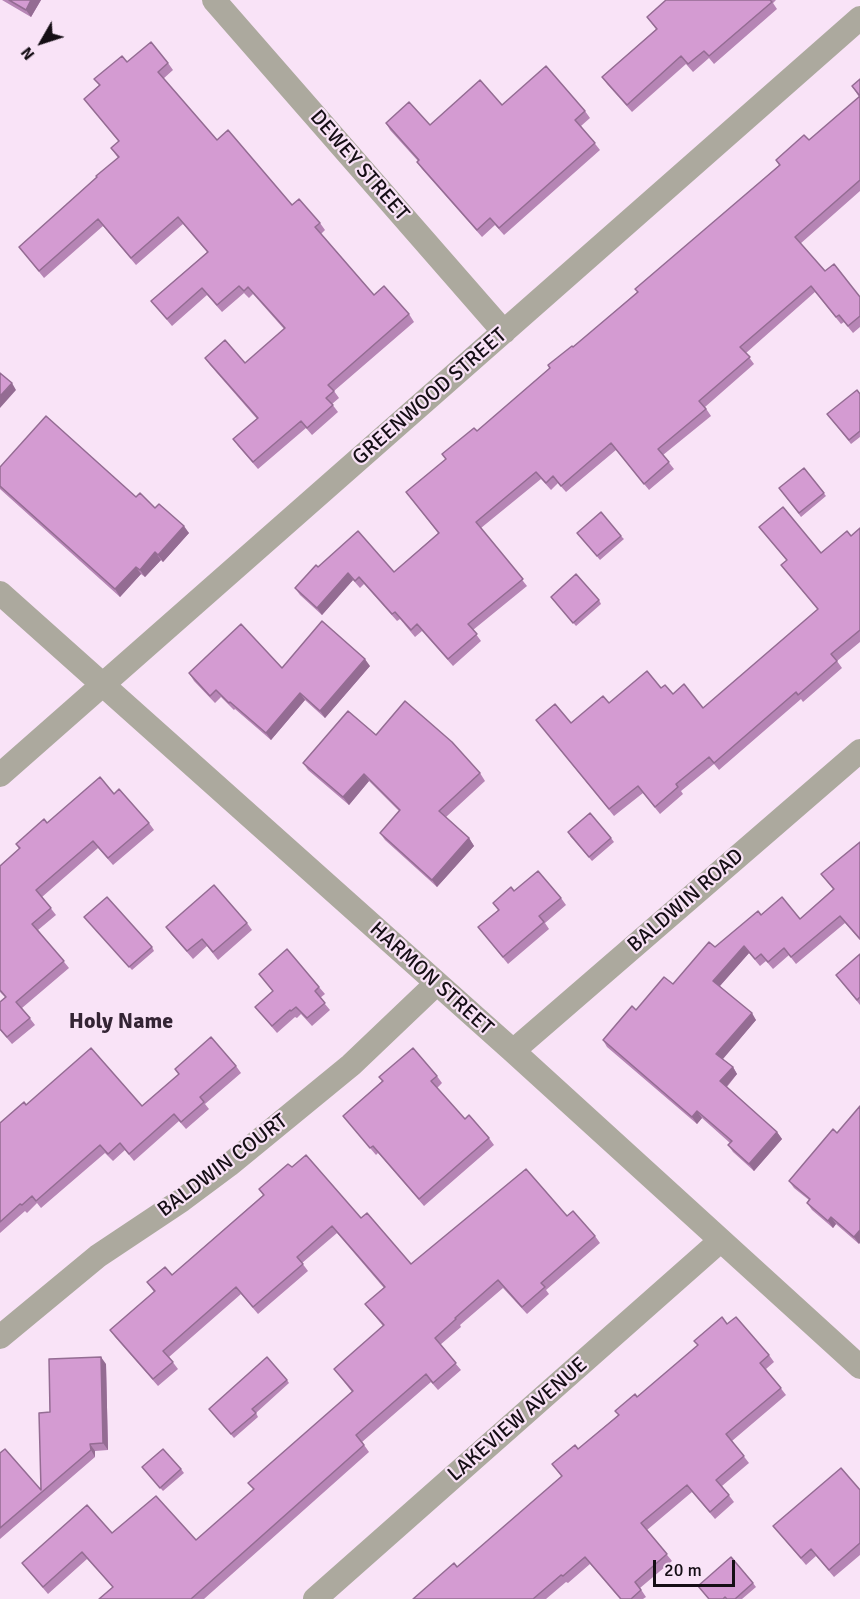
<!DOCTYPE html>
<style>
body{margin:0}
#map{position:relative;width:860px;height:1599px;overflow:hidden;background:#f9e3f7;font-family:Signika,sans-serif}
canvas{display:block}
.north{position:absolute;left:12px;top:12px;width:60px;height:60px;-webkit-text-stroke:4px #f9e3f7;paint-order:stroke;rotate:231deg;font-size:16px;font-weight:700;line-height:24px;text-align:center;color:#150e15}
.north::after{content:'';display:block;margin:auto;width:21px;height:27px;background:#150e15;clip-path:polygon(50% 0,100% 100%,50% 72%,0 100%)}
.scale{position:absolute;left:653px;top:1560px;width:82px;height:27px;box-sizing:border-box;border:3px solid #150e15;border-top:0;padding-left:8px;font-size:18px;line-height:21px;white-space:nowrap;color:#150e15;-webkit-text-stroke:4px #f9e3f7;paint-order:stroke}
</style>
<div id="map">
<canvas width="860" height="1599"></canvas>
<div class="north">N</div>
<div class="scale">20 m</div>
</div>
<script>
const context = document.querySelector('canvas').getContext('2d');
context.lineJoin = 'round';
function stroke(path, color, width, dash) { context.strokeStyle = color; context.lineWidth = width; context.lineCap = dash ? 'butt' : 'round'; context.setLineDash(dash || []); context.stroke(path); }
function fill(path, color) { context.fillStyle = color; context.fill(path, 'evenodd'); }
function write(font, color, halo, rows, align = 'center') {
  context.font = font + ' Signika,sans-serif'; context.lineWidth = 4.5; context.setLineDash([]); context.textBaseline = 'middle'; context.strokeStyle = halo; context.fillStyle = color; for (const [text, x, y, turn = 0] of rows) {
    context.save(); context.translate(x, y); context.rotate((+turn || 0) * Math.PI / 180); context.textAlign = isNaN(turn) ? turn : align; if (halo) context.strokeText(text, 0, 0); context.fillText(text, 0, 0); context.restore();
  }
}
const minor = new Path2D(`
 M214,0L504,332
 M0,593L513,1051L860,1367
 M0,775L860,18
 M513,1051L860,751
 M0,1337L98,1256L182,1200L229,1165L351,1065L436,984
 M315,1599L720,1241`);
const wall = new Path2D(`
 M2,0H41L31,17Z
 M666,0H776L773,3L777,9L714,64L709,58L693,72L686,64L632,112L607,84L602,77L656,29L647,17Z
 M127,62L168,63L173,70L163,79L217,140L292,205L320,223L325,230L321,234L374,295L409,314L414,322L334,391L339,398L332,404L338,412L312,435L306,428L258,469L238,446L233,439L257,419L210,365L205,358L245,363L284,329L253,294L249,298L244,293L222,312L207,295L172,326L151,301L207,252L183,224L136,265L103,226L44,278L19,247L118,158L111,148L119,142L84,99L99,85L94,79Z
 M860,79V191L800,244L825,271L860,297V327L853,333L844,322L841,324L815,292L746,353L754,364L705,407L711,416L663,455L674,469L649,490L616,450L566,492L558,483L551,490L541,479L481,528L527,586L473,630L481,641L453,666L422,631L415,637L400,619L397,621L364,584L360,588L353,580L322,615L300,595L295,588L318,567L394,572L438,533L406,492L446,459L442,454L477,431L637,292L779,165L776,160L809,140L859,97L852,86Z
 M502,105L585,111L590,118L581,126L600,150L504,235L495,225L482,237L422,169L417,162L418,161L390,130L386,123L430,125Z
 M860,394V437L851,444L827,414Z
 M0,467L136,497L155,508L189,533L163,562L161,560L145,577L141,574L120,597L0,489Z
 M804,468L826,496L801,517L779,488Z
 M759,527L821,553L851,536L860,528V642L837,661L842,668L803,702L801,699L719,770L714,764L681,791L683,794L660,814L643,793L614,816L536,720L571,723L609,703L661,688L703,708L818,610L787,572L781,565L787,561Z
 M580,536H621L624,539L600,560Z
 M551,597L599,600L601,604L576,626Z
 M370,666L325,718L305,700L271,740L235,709L234,710L221,697L215,703L194,681L189,673L282,668Z
 M376,735L480,773L485,781L446,817L469,838L474,846L437,887L385,840L380,833L399,811L369,781L349,805L308,770L303,763Z
 M114,794L149,823L154,830L113,865L98,848L42,897L56,915L38,930L69,968L22,1008L35,1025L12,1044L0,1030V1002L5,997L0,992V866L19,849L16,844L47,823Z
 M570,836L611,838L614,842L592,861Z
 M860,842V940L845,923L796,964L789,955L773,969L766,961L760,966L749,953L720,986L756,1020L723,1059L733,1067L737,1074L727,1087L777,1132L782,1139L754,1171L733,1152L728,1145L730,1143L702,1118L697,1124L607,1047L603,1040L636,1010L673,984L715,947L761,915L800,919L833,889L821,874Z
 M514,891L561,898L566,905L545,923L549,929L508,964L478,927L498,910L493,903Z
 M84,917L152,947L154,951L132,970Z
 M247,923L252,930L218,960L207,946L193,959L171,934L166,927Z
 M860,954V1005L836,975Z
 M259,974L319,987L325,994L320,998L330,1010L312,1026L301,1014L297,1018L295,1017L277,1033L255,1007L273,991Z
 M236,1066L241,1073L205,1104L209,1109L186,1129L179,1121L134,1161L125,1150L113,1161L105,1153L41,1208L37,1203L27,1213L25,1211L0,1233V1123L26,1105L142,1106L179,1074L175,1069Z
 M437,1076L442,1083L437,1088L465,1119L489,1138L494,1145L424,1206L378,1153L376,1155L343,1116L382,1081L379,1077Z
 M833,1129L859,1244L836,1224L833,1228L812,1210L807,1203L809,1200L794,1188L789,1181Z
 M292,1167L361,1218L411,1264L567,1216L595,1236L600,1243L546,1290L549,1294L527,1314L503,1288L460,1325L461,1327L440,1345L461,1370L438,1390L431,1382L362,1442L369,1452L204,1599H99L113,1587L87,1559L48,1594L22,1563L112,1533L196,1540L254,1490L248,1483L352,1392L334,1369L383,1326L365,1304L384,1288L337,1233L302,1263L308,1271L258,1314L241,1294L169,1357L178,1369L158,1386L115,1337L110,1330L154,1292L147,1282L172,1275L263,1195L259,1189Z
 M727,1324L769,1355L774,1362L766,1369L786,1395L732,1441L749,1463L722,1486L734,1502L715,1519L692,1492L647,1530L672,1561L640,1588L646,1597L643,1599H620L590,1564L568,1583L566,1582L546,1599H413L457,1567L562,1477L552,1464L578,1449L618,1415L637,1397L698,1345L694,1341Z
 M106,1364L108,1450L95,1451V1457L0,1539V1453L41,1490L50,1412Z
 M287,1380L289,1383L256,1413L258,1417L234,1438L212,1413Z
 M142,1467L181,1469L184,1473L163,1491Z
 M860,1490V1555L834,1577L816,1556L806,1565L773,1526Z
 M753,1583L756,1587L742,1599H709L698,1586Z`);
const shadedWall = new Path2D(`
 M31,0H41L31,17L26,10Z
 M12,383L16,390L0,408V396Z
 M184,526L189,533L163,562L158,555Z
 M155,552L161,560L145,577L140,570Z
 M136,567L141,574L120,597L115,589Z
 M348,573L353,580L322,615L317,608Z
 M365,659L370,666L325,718L320,711Z
 M300,693L305,700L271,740L266,733Z
 M364,774L369,781L349,805L343,797Z
 M469,838L474,846L437,887L432,880Z
 M744,946L749,953L718,988L713,981Z
 M752,1013L756,1020L721,1061L716,1054Z
 M733,1067L737,1074L725,1088L720,1081Z
 M697,1111L702,1118L697,1124L692,1117Z
 M777,1132L782,1139L754,1171L749,1164Z
 M831,1217L836,1224L833,1228L828,1221Z
 M860,1230V1243L859,1244L854,1237Z
 M101,1357L106,1364L108,1450L103,1443Z
 M90,1444L95,1451V1457L91,1450Z`);
const building = new Path2D(`
 M9,0H31L26,10Z
 M666,0H770L772,2L709,56L704,51L688,64L681,56L627,105L602,77L657,29L647,17Z
 M151,42L168,63L158,72L217,140L228,130L292,205L299,199L320,223L315,227L374,295L384,286L409,314L328,385L334,391L326,398L333,405L307,428L301,421L253,462L233,439L258,418L205,358L225,340L245,363L285,328L248,287L244,291L239,286L217,305L202,288L167,319L151,301L208,252L178,217L131,258L98,219L39,271L19,247L97,177L96,176L119,157L111,148L119,141L84,99L100,85L94,79L122,56L127,62Z
 M546,66L585,111L575,120L595,143L499,228L490,218L477,230L417,162L419,160L386,123L409,102L430,125L480,80L502,105Z
 M860,79V96L852,86Z
 M860,96V180L795,237L825,271L834,264L860,297V316L848,326L839,315L836,317L811,286L740,347L750,357L699,401L706,409L658,449L669,462L644,484L611,443L561,486L553,476L546,483L536,472L476,522L523,579L468,624L477,634L448,659L417,624L411,630L395,612L392,614L359,577L355,581L348,573L317,608L295,588L316,565L318,567L358,531L394,572L439,533L406,492L446,459L442,454L474,428L477,431L550,368L548,365L572,346L573,347L638,292L635,289L780,165L776,160L804,135L809,140Z
 M0,373L12,383L0,396Z
 M857,390L860,394V431L849,440L827,414Z
 M46,416L136,497L140,493L155,508L159,504L184,526L158,555L155,552L140,570L136,567L115,589L0,486V467Z
 M804,468L824,493L799,513L779,488Z
 M783,507L821,553L847,531L851,536L860,528V630L831,654L837,661L798,695L796,692L714,763L709,757L676,784L678,787L655,807L638,786L609,809L536,720L555,704L571,723L603,696L609,703L647,671L661,688L665,685L673,694L684,684L703,708L818,609L781,565L787,560L759,527Z
 M601,512L621,536L597,556L577,533Z
 M576,574L599,600L573,623L551,597Z
 M322,621L365,659L320,711L300,693L266,733L230,702L229,703L216,690L210,696L189,673L241,624L282,668Z
 M405,701L452,742L480,773L439,811L469,838L432,880L380,833L400,810L364,774L343,797L303,763L348,711L376,735Z
 M100,777L114,794L119,789L149,823L108,858L93,841L36,890L51,908L32,924L64,961L16,1002L30,1018L7,1037L0,1029V1002L6,997L0,990V866L20,848L16,844L44,819L47,823Z
 M590,813L611,838L589,857L568,832Z
 M860,842V939L840,916L791,957L784,948L768,962L761,954L755,959L744,946L713,981L752,1013L716,1054L733,1067L720,1081L777,1132L749,1164L728,1145L732,1141L697,1111L692,1117L603,1040L632,1006L636,1010L664,977L673,984L709,942L715,947L758,911L761,915L782,897L800,919L834,889L821,874Z
 M538,871L561,898L539,916L544,922L503,957L478,927L499,910L493,903L511,887L514,891Z
 M214,885L247,923L213,952L202,939L187,951L166,927Z
 M107,897L152,947L129,967L84,917Z
 M287,949L319,987L315,991L325,1003L307,1018L296,1007L291,1011L290,1010L272,1026L255,1007L273,991L259,974Z
 M860,954V997L857,1000L836,975Z
 M211,1037L236,1066L200,1097L204,1102L181,1122L174,1114L129,1154L120,1143L108,1154L100,1145L36,1201L32,1196L22,1205L20,1204L0,1222V1123L24,1102L26,1105L91,1048L142,1106L179,1074L175,1069Z
 M413,1048L437,1076L431,1081L465,1119L469,1115L489,1138L419,1199L373,1146L370,1148L343,1116L383,1081L379,1077Z
 M860,1106V1230L854,1237L831,1217L828,1221L807,1203L810,1199L789,1181L833,1129L837,1133Z
 M306,1155L361,1218L367,1213L411,1264L526,1169L567,1216L573,1211L595,1236L541,1283L545,1287L522,1307L498,1280L455,1318L456,1319L435,1338L456,1363L433,1383L426,1374L356,1435L364,1445L191,1599H99L113,1587L82,1552L43,1587L22,1563L87,1505L112,1533L156,1496L196,1540L254,1489L248,1483L353,1391L334,1369L384,1325L365,1304L385,1287L332,1226L297,1257L303,1264L253,1307L236,1287L163,1351L173,1362L153,1379L110,1330L155,1291L147,1282L165,1267L172,1275L264,1195L259,1189L288,1164L292,1167Z
 M722,1317L727,1324L736,1317L769,1355L760,1363L781,1388L726,1434L744,1456L716,1480L729,1495L710,1512L687,1485L641,1523L667,1554L635,1582L641,1590L631,1599H621L585,1557L563,1576L561,1575L533,1599H413L454,1563L457,1567L562,1476L552,1464L575,1445L578,1449L619,1415L615,1411L635,1394L637,1397L698,1345L694,1341Z
 M101,1357L103,1443L90,1444L91,1450L0,1528V1453L5,1449L41,1490L39,1413L50,1412L49,1359Z
 M267,1357L287,1380L252,1409L256,1413L231,1434L209,1409Z
 M163,1449L181,1469L160,1488L142,1467Z
 M841,1468L860,1490V1543L829,1570L811,1549L801,1558L773,1526Z
 M731,1557L753,1583L735,1599H727L725,1597L723,1599H709L698,1586Z`);
const streetNames = [
 ["DEWEY STREET",359,166,49],
 ["GREENWOOD STREET",430,397,-41],
 ["BALDWIN ROAD",686,901,-41],
 ["HARMON STREET",431,979,42],
 ["BALDWIN COURT",223,1166,-37],
 ["LAKEVIEW AVENUE",518,1420,-41]
];
const neighbourhoodNames = [
 ["Holy Name",121,1022]
];
stroke(minor, '#aca99e', 24);
fill(wall, '#b685b5');
fill(shadedWall, '#946c93');
fill(building, '#d49bd2');
stroke(building, '#946c93', 1.5);
write('21px', '#150e15', '#f9e3f7', streetNames);
write('bold 22px', '#342434', '#f9e3f7', neighbourhoodNames);
</script>
